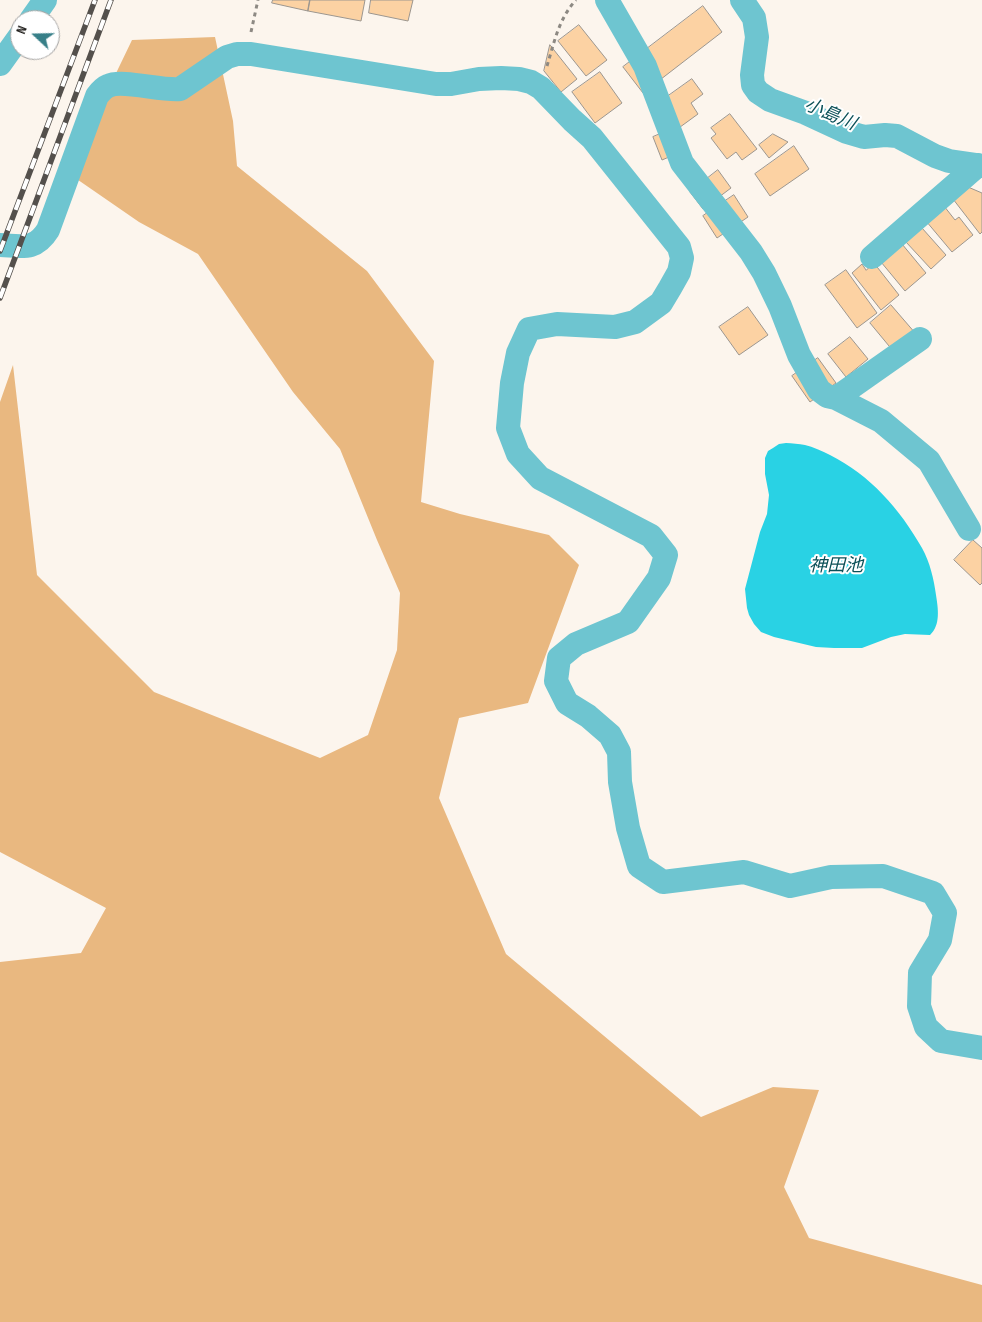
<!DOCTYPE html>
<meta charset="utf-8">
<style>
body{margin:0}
#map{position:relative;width:982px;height:1322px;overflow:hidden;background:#fcf5ed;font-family:"Sofia Sans Condensed",sans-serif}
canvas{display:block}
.north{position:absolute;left:10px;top:10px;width:50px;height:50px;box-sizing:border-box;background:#fff;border:1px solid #a4a3a2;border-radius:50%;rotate:291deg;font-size:14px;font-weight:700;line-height:20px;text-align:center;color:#1b1916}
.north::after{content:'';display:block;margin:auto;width:18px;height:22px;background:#377f88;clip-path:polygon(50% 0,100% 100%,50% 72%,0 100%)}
</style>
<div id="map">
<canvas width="982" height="1322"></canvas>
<div class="north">N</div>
</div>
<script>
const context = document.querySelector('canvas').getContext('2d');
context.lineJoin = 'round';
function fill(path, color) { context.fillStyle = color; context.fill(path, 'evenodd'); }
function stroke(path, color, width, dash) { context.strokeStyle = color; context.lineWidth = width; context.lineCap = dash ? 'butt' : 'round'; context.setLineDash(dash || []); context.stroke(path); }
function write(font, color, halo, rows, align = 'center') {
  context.font = font + ' "Sofia Sans Condensed","Noto Sans JP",sans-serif'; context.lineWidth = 4; context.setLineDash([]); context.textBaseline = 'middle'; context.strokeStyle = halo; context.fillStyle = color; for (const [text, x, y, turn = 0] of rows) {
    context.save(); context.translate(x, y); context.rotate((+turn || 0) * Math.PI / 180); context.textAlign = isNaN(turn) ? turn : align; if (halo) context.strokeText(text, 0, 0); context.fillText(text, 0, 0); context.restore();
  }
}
const green = new Path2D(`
 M215,37L233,121L237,166L367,271L434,361L421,502L460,514L549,535L579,565L528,703L459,718L439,798L506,954L701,1117L773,1087L819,1090L784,1187L809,1238L982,1285V1322H0V962L81,953L106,908L0,852V402L13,365L37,575L154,692L320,758L368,735L397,650L400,593L377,540L340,449L293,392L198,254L139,222L68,173L132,40Z`);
const water = new Path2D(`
 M786,443C792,443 799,444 805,445C813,447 822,451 830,455C870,475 900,509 922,548C930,562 934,580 936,595C938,608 941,625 930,635L905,634L891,637L862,648H834L816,647L774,637L761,632L754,624L749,615L747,608L745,589L760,532L767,514L769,495L765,474V458L768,451L773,448L779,444Z`);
const building = new Path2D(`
 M273,0H310L308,11L272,3Z
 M310,0H365L361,21L308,11Z
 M371,0H413L408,21L369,13Z
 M703,6L722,32L643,93L623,67Z
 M579,25L607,60L586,76L558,41Z
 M550,45L577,79L561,92L544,71Z
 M600,72L622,103L595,123L572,92Z
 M692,79L703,94L691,103L698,114L676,130L657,104Z
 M730,114L757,149L742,160L736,152L727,159L711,138L716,134L711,128Z
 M674,128L683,151L662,160L653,137Z
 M773,134L788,142L769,158L759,145Z
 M794,146L809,169L770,196L755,174Z
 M718,170L731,188L703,209L690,192Z
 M968,187L982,193V232L980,234L953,199Z
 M734,195L748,217L717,238L703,216Z
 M944,206L955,220L959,217L973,235L952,252L926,221Z
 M922,228L946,255L931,269L906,242Z
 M902,244L926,273L905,291L881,262Z
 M874,263L899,295L881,310L852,273L862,264L866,270Z
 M846,270L877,313L857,328L825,285Z
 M891,305L916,334L894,352L870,323Z
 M748,307L768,335L739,355L719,327Z
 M850,337L868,359L846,377L828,354Z
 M818,358L836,383L810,402L792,376Z
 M973,540L982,548V583L980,585L954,560Z`);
const path = new Path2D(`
 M251,32L258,0
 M547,66C554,43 559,18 576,0`);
const minor = new Path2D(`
 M607,0L645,66L682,163L751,252L764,273L780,306L799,355L819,390L827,396L836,398L881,421L929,461L969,529
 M742,0L754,18L757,37L752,75L753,85L758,92L770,100L806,113L847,132L864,137L885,135L897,136L935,156L949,161L982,166
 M31,20L45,0
 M0,64L20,36
 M0,245C22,246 35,251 48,230L97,96C100,92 103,88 108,86C122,79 161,91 180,89L227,57L237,54H251L436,84H451L479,79L501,78L519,79L531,82L541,88L572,120L592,138L679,247L682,258L679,272L670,288L661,303L635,322L615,327L557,324L529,329L518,353L512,383L508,428L518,454L540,478L651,536L666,555L659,578L628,622L576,644L559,658L556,681L567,703L588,716L610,735L619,752L620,782L628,828L639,866L663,882L744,872L790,886L831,877L883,876L933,893L945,913L940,940L920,973L919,1006L926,1027L941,1041L982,1048
 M872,257L978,165
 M836,398L920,339`);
const rail = new Path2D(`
 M0,251L95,0
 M0,298L111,0`);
const waterNames = [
 ["小島川",830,115,23],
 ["神田池",836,566]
];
fill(green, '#e9b880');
fill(water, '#29d2e4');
fill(building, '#fcd2a3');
stroke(building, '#9c968f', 1);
stroke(path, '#8d8983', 3, [4, 4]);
stroke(minor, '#6ec5d0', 24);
stroke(rail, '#54504c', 5.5);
stroke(rail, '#fff', 4, [11]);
write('italic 18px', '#0b5057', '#fff', waterNames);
</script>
